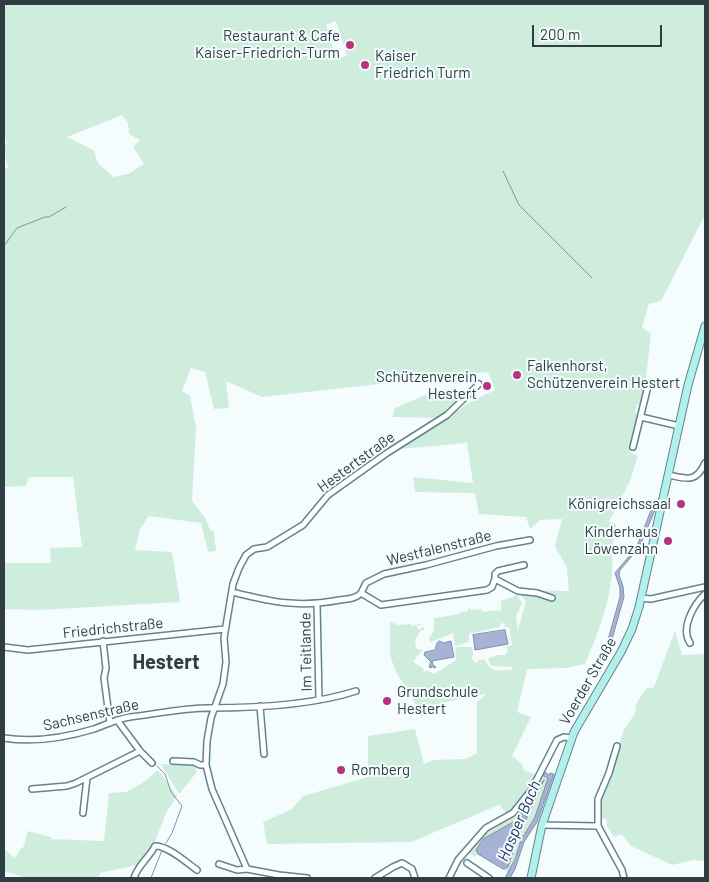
<!DOCTYPE html>
<meta charset="utf-8">
<style>
body{margin:0}
#map{position:relative;width:709px;height:882px;overflow:hidden;background:#f5fcfe;font-family:Barlow,sans-serif}
canvas{display:block}
.frame{position:absolute;inset:0;border:5px solid #2f3e42;pointer-events:none}
.scale{position:absolute;left:532px;top:25px;width:130px;height:22px;box-sizing:border-box;border:2px solid #2f3e42;border-top:0;padding-left:6px;font-size:15px;line-height:18px;white-space:nowrap;color:#2f3e42;-webkit-text-stroke:4px #f5fcfe;paint-order:stroke}
</style>
<div id="map">
<canvas width="709" height="882"></canvas>
<div class="frame"></div>
<div class="scale">200 m</div>
</div>
<script>
const context = document.querySelector('canvas').getContext('2d');
context.lineJoin = 'round';
function fill(path, color) { context.fillStyle = color; context.fill(path, 'evenodd'); }
function stroke(path, color, width, dash) { context.strokeStyle = color; context.lineWidth = width; context.lineCap = dash ? 'butt' : 'round'; context.setLineDash(dash || []); context.stroke(path); }
function write(font, color, halo, rows, align = 'center') {
  context.font = font + ' Barlow,sans-serif'; context.lineWidth = 4; context.setLineDash([]); context.textBaseline = 'middle'; context.strokeStyle = halo; context.fillStyle = color; for (const [text, x, y, turn = 0] of rows) {
    context.save(); context.translate(x, y); context.rotate((+turn || 0) * Math.PI / 180); context.textAlign = isNaN(turn) ? turn : align; if (halo) context.strokeText(text, 0, 0); context.fillText(text, 0, 0); context.restore();
  }
}
const green = new Path2D(`
 M4,4H705V215L661,301L649,304L642,327L651,334L645,385L646,386L642,405L637,404L635,413L639,415L630,452L638,456L630,481L609,522L617,525C610,544 614,563 611,583C607,611 596,638 585,664L566,668L527,669L517,712L531,717L512,756L520,762L525,771L538,775L526,797L508,815L499,805L411,842L267,844L263,822L292,809L303,796L368,777V736L415,729L424,764L433,760L466,759L477,753V702L486,694L417,708L410,693L397,674L390,656V622L399,625L411,624V626L423,623L421,625L416,626L419,630L423,627L425,629L420,631L415,641L416,648L419,650L423,649L413,662L424,669L423,672L424,673L426,670L434,674L456,660L455,647H472L473,653L472,659L475,663L478,662V660L485,659C489,673 500,670 512,670L513,667L491,666L488,659L496,655H506L508,649L506,647L512,645L509,627L505,628L504,623L500,624V627L469,634V642L455,646L453,633L431,642L429,639L434,630V618L460,614V612L467,611L469,608L472,610L481,609L482,612L501,610V601L517,595L522,603L516,617L518,630L526,601L519,593V590L569,591L567,568L555,546L562,519L540,520L530,529L526,517L479,514L475,493L415,492L413,477L473,483L467,443L399,449L433,428L470,402L495,390L488,372L262,397L226,381L229,408L214,409L205,372L191,368L182,391L190,396L196,427L192,500C197,510 207,516 209,528L214,532L216,551L208,552L201,523L149,516L140,529L135,550L172,552L180,602L38,610L4,609V563H51L50,548L82,547L73,477H29L26,486L4,487V169L8,168L4,152V144L7,143L4,133ZM336,21L347,56L336,59L326,25ZM122,115L128,123L129,134L140,140L133,147L144,164L128,174L113,177C104,165 96,168 95,151L67,137Z
 M450,389L468,393L438,418L392,417L395,408L435,391Z
 M675,631L682,655L705,654V861L693,860L672,865L631,846L621,834L614,837L607,826L606,819L601,818V796L624,730L635,713L636,704L646,689L654,687Z
 M161,764L195,765L197,772L179,794Z
 M158,770L177,796L167,811L153,846L138,865L100,873L99,878H25L4,871V849L15,858L21,848H23L28,831L51,837V839L104,841L109,793L126,792L144,782Z
 M542,775L548,778L535,817L521,840L509,873L477,854L475,857L468,852L486,829L511,815Z`);
const water = new Path2D(`
 M655,501L658,503L639,548L620,570L619,575L623,586L624,597L610,646L599,673L596,672L606,647L620,597V588L615,573L636,548Z
 M505,630L508,644L475,650L473,635Z
 M440,641L443,643L451,641L454,657L432,661L433,665L436,667L434,668L432,666L431,668L429,667L431,662L424,655L425,652L435,650L437,643Z
 M544,771L549,775L550,773L554,774L537,822L524,842L515,869L510,878H505L515,859L521,840L535,817L548,778L542,775Z
 M544,780L517,839L508,867L503,869L478,854L476,850L483,839L515,821Z`);
const stream = new Path2D(`
 M503,171L519,205L592,278
 M4,246L17,228L45,217H49L66,207
 M157,766L165,774L171,792L182,806L172,833L166,843
 M151,878L162,850`);
const street = new Path2D(`
 M641,417L679,426
 M633,447L648,386
 M669,475C687,479 696,483 705,463
 M524,565L498,571L495,574V579L518,591L537,593L552,598
 M232,592C273,602 296,608 340,600C347,599 356,599 361,593L381,605L487,590L492,587L495,579
 M361,593L366,583L384,574L426,565L496,546L530,540
 M641,598L651,599L705,587
 M317,604L319,700
 M103,641L106,668L104,678L110,723
 M690,643C680,628 694,604 705,594
 M4,647L28,650L225,629
 M260,706L264,754
 M117,720L140,751L152,763
 M4,738C35,743 64,738 94,729C105,725 117,719 130,717C156,714 183,708 209,708C254,708 313,705 356,691
 M617,746L609,773L598,799V826L622,870L624,878
 M173,761L194,762L200,765H206
 M32,789L67,786L76,783L140,751
 M83,813L87,778
 M542,825L598,826
 M467,863L489,878
 M219,864L237,870L247,869
 M134,878C138,865 149,858 155,846C167,845 187,863 197,870
 M307,878L279,875L247,869L212,789L206,765L207,741L211,718L223,684L226,662L224,638L233,584L239,568L246,555L254,549L267,547L303,525L328,495L387,453L447,415L479,384
 M375,878L393,867L402,863L412,869L415,878
 M449,878L458,860L486,828L513,813L532,789L557,740L564,737L571,738`);
const secondary = new Path2D(`
 M531,878L542,825L574,732L621,652L632,629L639,607L688,385L705,326`);
const markers = [
 [350,45,5,"#b7347d"],
 [365,65,5,"#b7347d"],
 [517,375,5,"#b7347d"],
 [487,386,5,"#b7347d"],
 [681,504,5,"#b7347d"],
 [668,541,5,"#b7347d"],
 [387,701,5,"#b7347d"],
 [341,770,5,"#b7347d"]
];
const poiNames = [
 ["Restaurant & Cafe",340,36],
 ["Kaiser-Friedrich-Turm",340,53],
 ["Kaiser",375,56,"left"],
 ["Friedrich Turm",375,73,"left"],
 ["Falkenhorst,",527,366,"left"],
 ["Schützenverein Hestert",527,383,"left"],
 ["Schützenverein",477,377],
 ["Hestert",477,394],
 ["Königreichssaal",671,504],
 ["Kinderhaus",658,532],
 ["Löwenzahn",658,549],
 ["Grundschule",397,692,"left"],
 ["Hestert",397,709,"left"],
 ["Romberg",351,770,"left"]
];
const streetNames = [
 ["Hestertstraße",356,462,-36],
 ["Westfalenstraße",439,548,-14],
 ["Friedrichstraße",113,628,-6],
 ["Im Teitlande",306,652,-91],
 ["Voerder Straße",588,681,-60],
 ["Sachsenstraße",91,715,-13]
];
const waterNames = [
 ["Hasper Bach",519,821,-67]
];
const districtNames = [
 ["Hestert",166,662]
];
fill(green, '#cfeddd');
fill(water, '#a7b3d4');
stroke(water, '#8390a8', 1);
stroke(stream, '#8390a8', 1);
stroke(street, '#62848d', 8);
stroke(secondary, '#62848d', 9);
stroke(street, '#fff', 5);
stroke(secondary, '#b2f0ee', 7);
for (const [x, y, r, color] of markers) { const dot = new Path2D(); dot.arc(x, y, r, 0, 2 * Math.PI); context.fillStyle = color; context.fill(dot); stroke(dot, '#f5fcfe', 2); }
write('15px', '#2f3e42', '#f5fcfe', poiNames, 'right');
write('15px', '#2f3e42', '#f5fcfe', streetNames);
write('italic 16px', '#26315e', '#f5fcfe', waterNames);
write('bold 20px', '#2f3e42', '#f5fcfe', districtNames);
</script>
